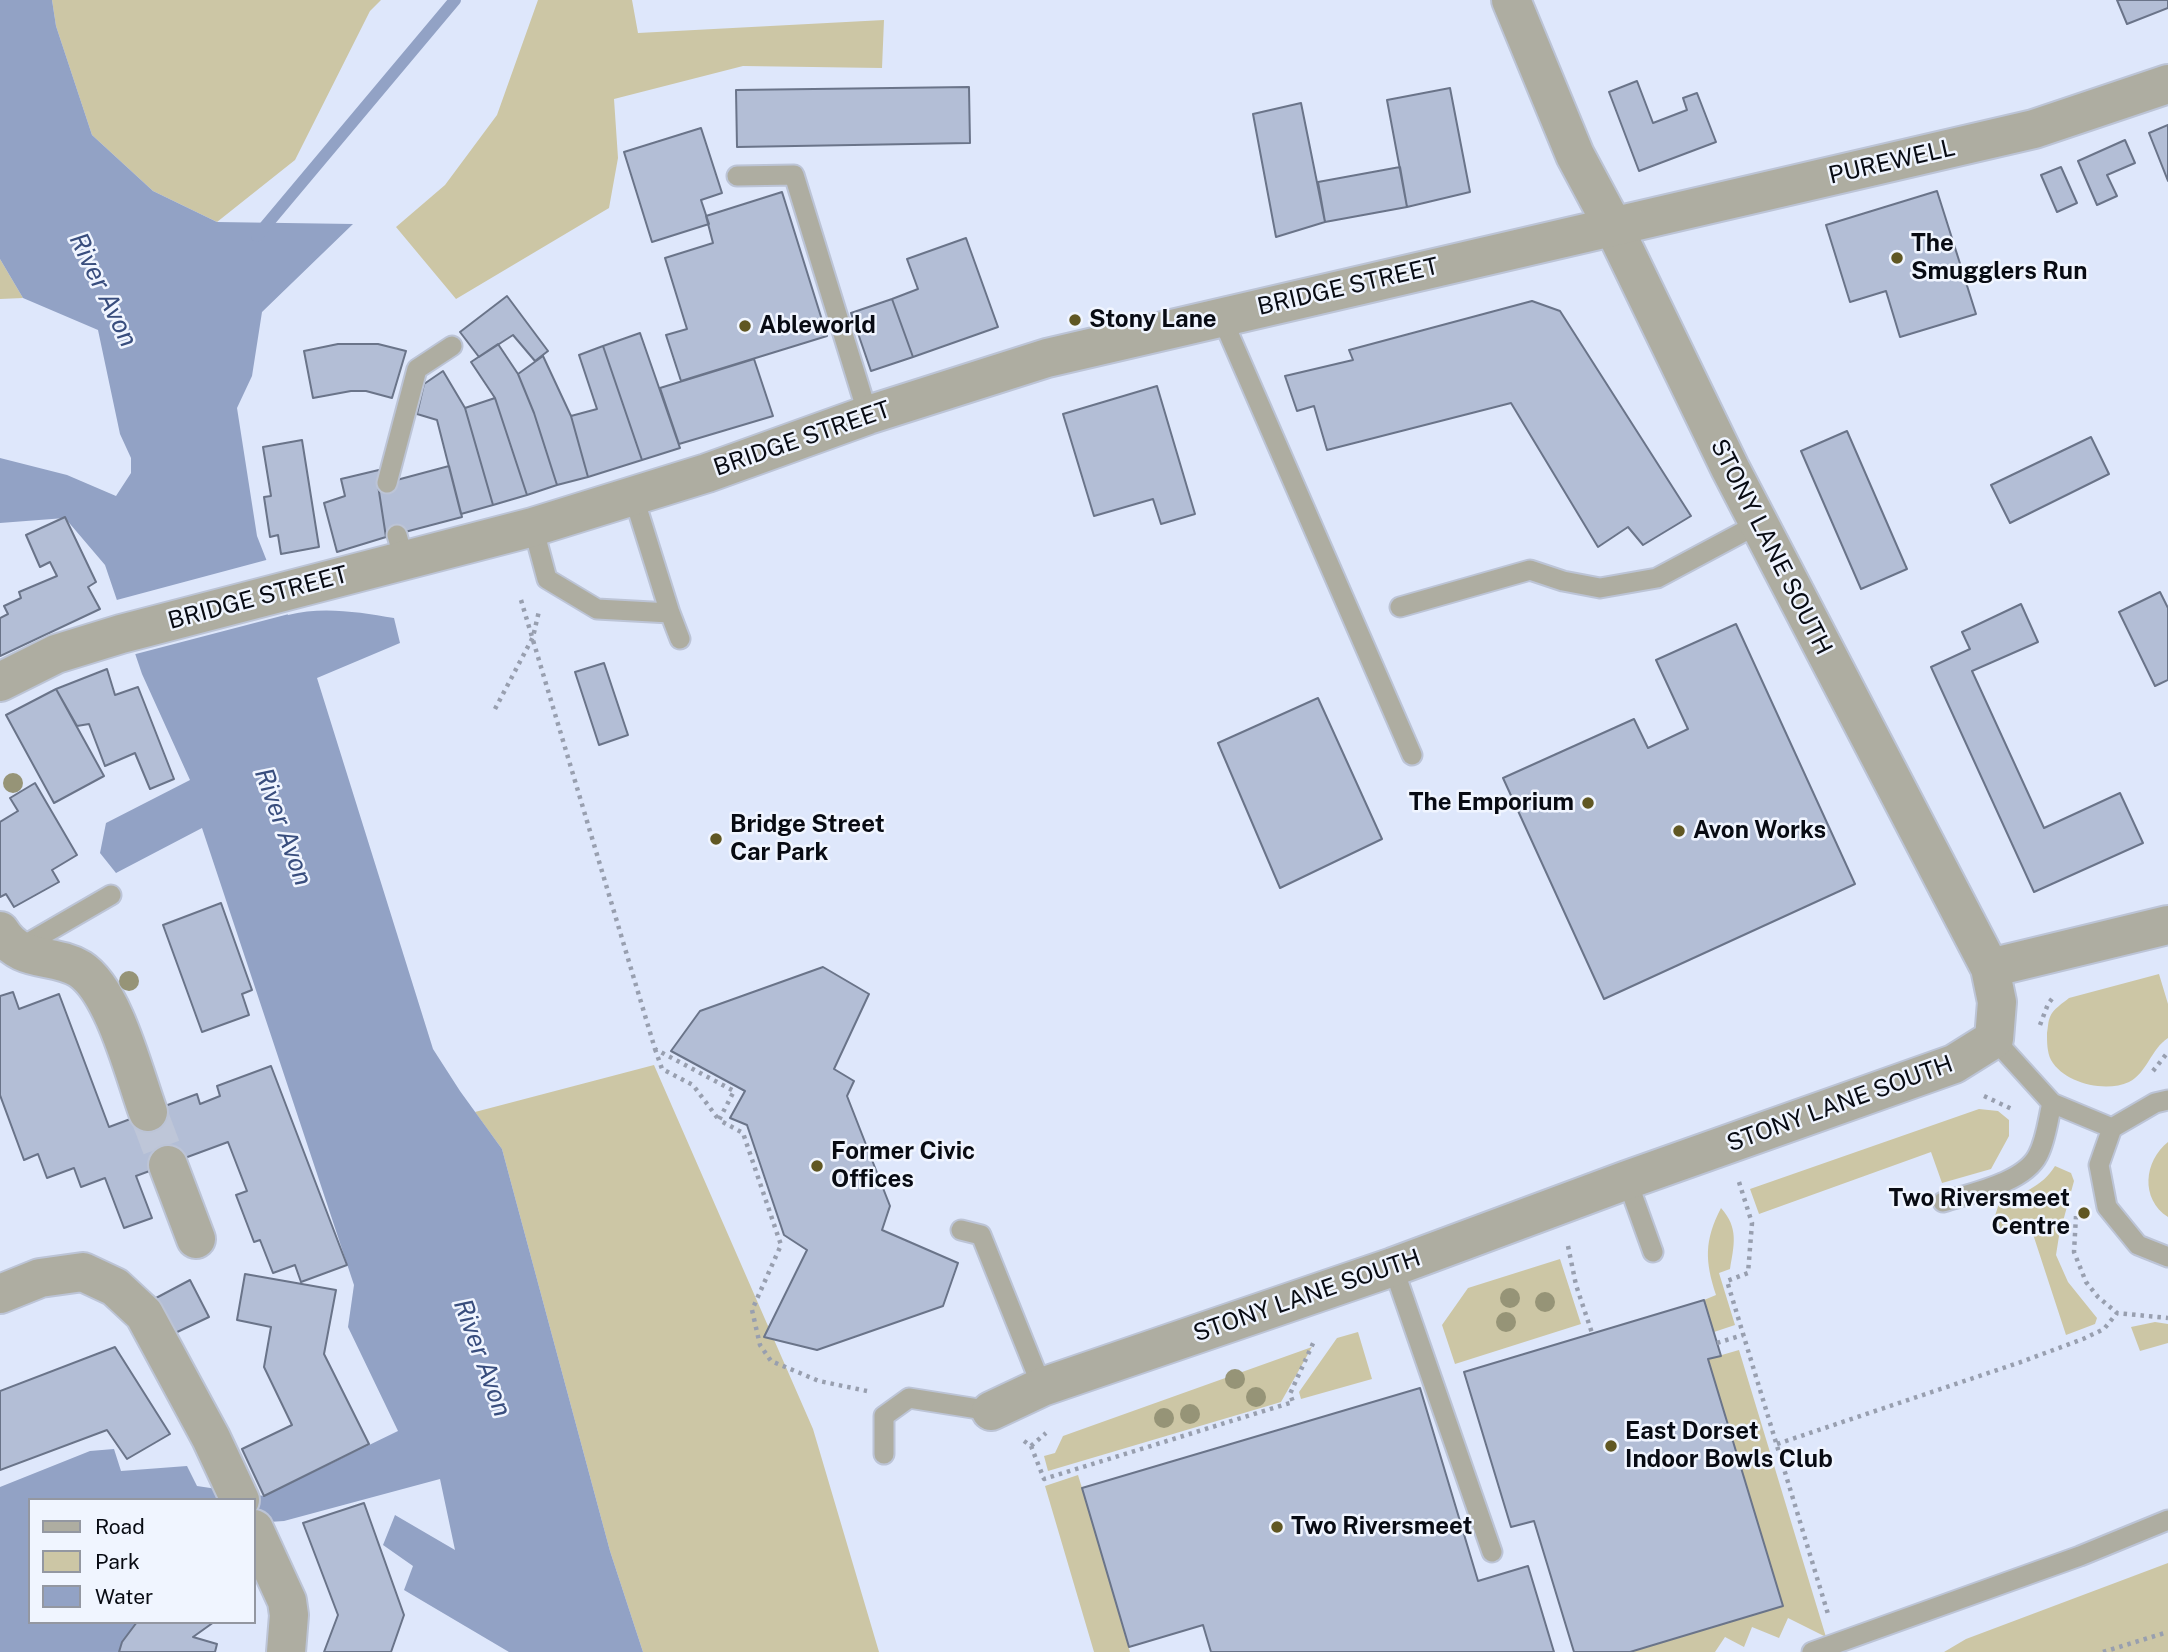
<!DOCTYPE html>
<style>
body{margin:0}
#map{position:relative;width:2168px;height:1652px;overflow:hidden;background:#dee7fb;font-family:"Public Sans",sans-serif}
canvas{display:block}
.legend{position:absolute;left:28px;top:1498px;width:228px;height:126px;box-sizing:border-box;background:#f0f5ff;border:2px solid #9397a1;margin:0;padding:9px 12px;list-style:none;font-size:21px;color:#080b13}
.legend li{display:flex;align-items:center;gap:14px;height:35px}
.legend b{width:35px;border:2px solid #9397a1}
</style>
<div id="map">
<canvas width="2168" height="1652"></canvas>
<ul class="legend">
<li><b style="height:9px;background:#aeada1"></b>Road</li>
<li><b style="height:19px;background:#ccc6a5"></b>Park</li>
<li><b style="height:19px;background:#92a2c5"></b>Water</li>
</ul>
</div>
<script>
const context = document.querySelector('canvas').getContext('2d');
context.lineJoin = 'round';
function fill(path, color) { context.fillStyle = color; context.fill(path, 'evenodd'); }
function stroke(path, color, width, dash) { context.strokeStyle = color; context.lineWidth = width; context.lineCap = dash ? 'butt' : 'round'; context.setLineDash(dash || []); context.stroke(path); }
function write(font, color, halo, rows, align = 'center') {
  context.font = font + ' "Public Sans",sans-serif'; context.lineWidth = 5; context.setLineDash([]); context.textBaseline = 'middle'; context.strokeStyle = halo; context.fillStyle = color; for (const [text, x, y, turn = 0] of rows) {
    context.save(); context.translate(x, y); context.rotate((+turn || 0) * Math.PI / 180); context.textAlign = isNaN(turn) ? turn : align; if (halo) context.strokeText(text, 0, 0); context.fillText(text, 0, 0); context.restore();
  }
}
const green = new Path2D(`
 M52,0H381L370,11L295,160L217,222L153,191L92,135L56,26Z
 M538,0H632L638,33L884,20L882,68L743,66L614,99L618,158L609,208L456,299L396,227L445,185L497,115Z
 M0,259L23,298L0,299Z
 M2159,974L2168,1004V1038C2151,1049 2147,1073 2129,1082C2105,1093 2064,1083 2051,1060C2047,1052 2047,1042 2047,1033C2048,1028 2048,1021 2050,1017C2053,1009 2063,1003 2069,998Z
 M654,1065L813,1429L879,1652H643L610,1551L502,1149L475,1112Z
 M1979,1109L1998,1111L2009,1120V1136L1991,1169L1942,1183L1931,1152L1759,1214L1750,1189Z
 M2168,1142V1217C2140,1199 2144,1161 2168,1142Z
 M2055,1166L2071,1173L2074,1181L2059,1236L2056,1255L2068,1282L2097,1318L2095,1324L2066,1335L2029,1222L2001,1230L1995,1216L1999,1203C2021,1194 2042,1187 2055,1166Z
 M1721,1208C1739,1228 1734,1245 1730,1269L1719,1273L1735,1325L1714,1332L1704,1300L1716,1295C1705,1261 1704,1241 1721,1208Z
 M1560,1259L1581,1324L1455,1364L1442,1325L1468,1288Z
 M2155,1322L2168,1324V1343L2140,1351L2131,1327Z
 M1358,1332L1372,1379L1301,1399L1299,1392L1337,1338Z
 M1312,1347L1281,1402L1048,1471L1044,1456L1055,1453L1063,1436Z
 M1739,1350L1826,1637L1788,1618L1779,1638L1752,1627L1744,1647L1725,1637L1715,1652H1630L1782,1606L1708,1359Z
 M1078,1475L1082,1488L1130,1652H1094L1045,1486Z
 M2168,1563V1652H1944L1966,1639Z`);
const water = new Path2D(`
 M0,0H52L56,26L92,135L153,191L217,222L353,224L262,312L252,376L237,408L257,536L288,615C322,606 359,612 394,618L400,643L317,678L433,1049L460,1091L502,1149L610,1551L643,1652H509L404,1590L413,1566L383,1545L395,1515L455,1550L440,1479L284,1521L254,1523V1500H30V1622H137L122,1642L119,1652H0V1487L90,1451L114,1449L121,1471L187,1466L197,1486L264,1496L398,1431L348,1327L354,1285L202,828L116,873L100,853L106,823L190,780L142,674L105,565L65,518L0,523V458L67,475L116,496L131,473V458L120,434L98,330L23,298L0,259Z`);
const pier = new Path2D(`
 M270,559L290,611L307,606L308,609L132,655L113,601Z`);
const stream = new Path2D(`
 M257,236L455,0`);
const building = new Path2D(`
 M2117,0H2168V8L2127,24Z
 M1637,81L1653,123L1687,110L1683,98L1697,93L1716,142L1639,171L1609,92Z
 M969,87L970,143L737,147L736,90Z
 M1450,88L1470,192L1407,207L1387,100Z
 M1301,103L1325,222L1276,237L1253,114Z
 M2168,125V181L2149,133Z
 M701,128L722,193L701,200L709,224L652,242L624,152Z
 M2125,140L2135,163L2107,175L2117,196L2097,205L2078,161Z
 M1400,167L1407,207L1325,222L1318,182Z
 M2061,167L2077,203L2057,212L2041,175Z
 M1937,191L1976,314L1900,337L1886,291L1850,302L1826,225Z
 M782,192L827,336L681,381L666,335L687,329L665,258L713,243L706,216Z
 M966,238L998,327L913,357L892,299L918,289L907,259Z
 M507,296L548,351L535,361L513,335L479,357L460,332Z
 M892,299L913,357L871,371L851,313Z
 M1532,301L1560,311L1691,516L1643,545L1628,527L1598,547L1511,403L1327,450L1314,406L1297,411L1285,376L1353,360L1349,350Z
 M640,333L680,448L642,460L603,346Z
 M338,344H378L406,351L392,398L366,391H351L313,398L304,351Z
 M498,344L518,374L534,413L557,485L527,495L495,398L471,362Z
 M603,346L642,460L588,477L571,416L597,409L579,355Z
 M543,356L571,416L588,477L557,485L534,413L518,374Z
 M754,359L773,416L679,444L660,388Z
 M443,371L465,408L493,505L461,514L437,420L417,414L424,384Z
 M1157,386L1195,514L1161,524L1153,499L1094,516L1063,414Z
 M495,398L527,495L493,505L465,408Z
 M1847,431L1907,569L1861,589L1801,451Z
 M2091,437L2109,474L2010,523L1991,485Z
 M302,440L319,547L281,554L278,535L270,537L264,497L271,496L263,447Z
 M449,466L462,517L386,537L378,485Z
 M383,469L378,485L386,537L337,552L324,503L345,496L341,479Z
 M65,517L96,582L88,587L100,609L0,656V618L8,614L4,606L21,598L19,592L57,576L50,562L40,567L26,535Z
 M2160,592L2168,608V680L2155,686L2119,612Z
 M2021,604L2038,642L1972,671L2044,828L2120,793L2143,843L2034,892L1931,667L1970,649L1962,632Z
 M1736,624L1855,884L1604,999L1503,778L1634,719L1648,748L1688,729L1656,660Z
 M604,663L628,735L599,745L575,672Z
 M107,669L115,695L138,687L174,779L150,789L135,753L105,766L89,724L77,726L56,689Z
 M56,689L104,776L54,803L6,715Z
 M1318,698L1382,839L1280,888L1218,743Z
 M35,783L77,855L52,870L59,882L14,907L6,894L0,897V822L18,811L10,798Z
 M221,903L252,990L242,994L249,1015L202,1032L163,925Z
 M823,967L869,994L834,1069L854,1081L847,1096L890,1206L882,1230L958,1263L943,1306L817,1350L764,1337L807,1250L784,1235L747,1125L730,1118L745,1091L671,1051L700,1011Z
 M13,992L19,1009L59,994L109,1127L197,1094L200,1104L220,1096L217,1086L271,1066L347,1265L301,1282L295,1265L273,1273L260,1240L254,1242L236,1195L247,1191L228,1142L136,1176L152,1218L124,1228L105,1178L81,1187L74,1168L47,1178L38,1154L24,1160L0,1095V996Z
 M245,1274L336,1290L324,1354L369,1444L264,1496L242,1449L292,1425L264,1367L271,1327L237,1320Z
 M190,1280L209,1317L173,1334L156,1298Z
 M1704,1300L1721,1356L1708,1359L1783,1606L1630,1652H1574L1534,1521L1511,1527L1464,1372Z
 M115,1347L170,1434L127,1459L107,1430L0,1470V1391Z
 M1420,1388L1478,1581L1528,1566L1554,1652H1211L1203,1625L1129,1647L1082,1488Z
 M364,1503L404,1615L391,1652H324L338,1615L303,1523Z
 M137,1622H214L193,1637L217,1644L215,1652H119L122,1642Z`);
const minorTunnel = new Path2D(`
 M148,1112L168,1165`);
const path = new Path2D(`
 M521,600L655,1049L734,1091L719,1120L743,1133L781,1245L752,1310L760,1345L771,1361L819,1381L867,1391
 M495,709L533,637L539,611
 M2040,1025L2048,1004L2054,996
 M655,1049L662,1069L693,1085L719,1120
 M2153,1071L2168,1052
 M1984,1096L2014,1110
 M1739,1182L1752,1223L1748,1273L1727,1281L1828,1614
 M2076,1216L2074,1252L2086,1282L2098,1297L2117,1313L2168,1318
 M1568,1246L1576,1285L1592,1333
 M1717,1343L1743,1335
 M1024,1441L1031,1446L1044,1479L1293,1402L1290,1394L1315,1339
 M1777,1444L2021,1362L2083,1339L2104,1329L2117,1313
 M1031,1446L1046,1433
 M2103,1652L2168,1632`);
const service = new Path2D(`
 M737,176L794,175L868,415
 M1221,316L1412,755
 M387,483L417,369L452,346
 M633,495L670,613L680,639
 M533,527L547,579L597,609L670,613
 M397,535L404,560
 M1400,607L1530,570L1563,581L1600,588L1657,578L1758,524
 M16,950L111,895
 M1994,1039L2052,1103L2112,1128
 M2168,1100L2155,1103L2112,1128L2099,1165L2107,1207L2138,1245L2168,1257
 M1627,1180L1653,1252
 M1943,1202C1971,1193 2024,1183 2038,1155C2046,1140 2048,1120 2052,1103
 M961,1230L981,1235L1042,1387
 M1393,1267L1492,1552
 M884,1454V1416L909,1398L991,1411
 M1812,1652L2080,1556L2168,1520`);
const minor = new Path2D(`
 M0,931C21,965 52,952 80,969C114,991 134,1074 148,1112
 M1990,968L2168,925
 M168,1165L196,1239
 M0,1294L40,1278L83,1272L115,1287L144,1314L211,1438L240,1500
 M991,1411L1042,1387L1393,1267L1627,1180L1954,1064L1994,1039L1997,1002L1990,968L1730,468L1613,226
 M254,1529L287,1601L289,1615L286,1652`);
const tertiary = new Path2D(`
 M1511,0L1575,155L1613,226
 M0,682L56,654L121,634L533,527L707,473L868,415L1047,358L2034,129L2168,84`);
const trees = [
 [13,783],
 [129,981],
 [1510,1298],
 [1545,1302],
 [1506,1322],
 [1235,1379],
 [1256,1397],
 [1190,1414],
 [1164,1418]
];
const markers = [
 [1897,258,7,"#605723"],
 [1075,320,7,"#605723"],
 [745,326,7,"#605723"],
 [1588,803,7,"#605723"],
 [1679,831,7,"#605723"],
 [716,839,7,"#605723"],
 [817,1166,7,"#605723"],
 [2084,1213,7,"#605723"],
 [1611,1446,7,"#605723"],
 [1277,1527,7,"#605723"]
];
const streetNames = [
 ["PUREWELL",1892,162,-13],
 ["BRIDGE STREET",1348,287,-13],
 ["BRIDGE STREET",802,439,-19],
 ["STONY LANE SOUTH",1771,547,63],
 ["BRIDGE STREET",258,598,-15],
 ["STONY LANE SOUTH",1840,1104,-20],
 ["STONY LANE SOUTH",1307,1296,-19]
];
const poiNames = [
 ["The",1911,244],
 ["Smugglers Run",1911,272],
 ["Stony Lane",1089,320],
 ["Ableworld",759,326],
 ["The Emporium",1574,803,"right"],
 ["Bridge Street",730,825],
 ["Car Park",730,853],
 ["Avon Works",1693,831],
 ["Former Civic",831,1152],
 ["Offices",831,1180],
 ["Two Riversmeet",2070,1199,"right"],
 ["Centre",2070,1227,"right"],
 ["East Dorset",1625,1432],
 ["Indoor Bowls Club",1625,1460],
 ["Two Riversmeet",1291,1527]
];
const waterNames = [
 ["River Avon",103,290,64],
 ["River Avon",283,827,70],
 ["River Avon",482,1358,70]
];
fill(green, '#ccc6a5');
fill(water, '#92a2c5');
fill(pier, '#dee7fb');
stroke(stream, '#92a2c5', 12);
fill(building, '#b3bed6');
stroke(building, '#6a7489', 2);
stroke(minorTunnel, '#bec6d8', 38, [38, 19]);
stroke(service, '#bcc4d6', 23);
stroke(minor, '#bcc4d6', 42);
stroke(tertiary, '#bcc4d6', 42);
stroke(path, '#989faf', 4.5, [3.5, 5]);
stroke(service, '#aeada1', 19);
stroke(minor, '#aeada1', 38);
stroke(tertiary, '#aeada1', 38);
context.fillStyle = '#969477';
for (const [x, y] of trees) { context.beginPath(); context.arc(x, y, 10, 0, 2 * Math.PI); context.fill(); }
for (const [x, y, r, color] of markers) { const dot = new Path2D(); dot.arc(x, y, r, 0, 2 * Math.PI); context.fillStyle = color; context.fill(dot); stroke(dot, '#f0f5ff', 2.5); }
write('24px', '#080b13', '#f0f5ff', streetNames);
write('bold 24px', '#080b13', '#f0f5ff', poiNames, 'left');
write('italic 26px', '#384d7d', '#f0f5ff', waterNames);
</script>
